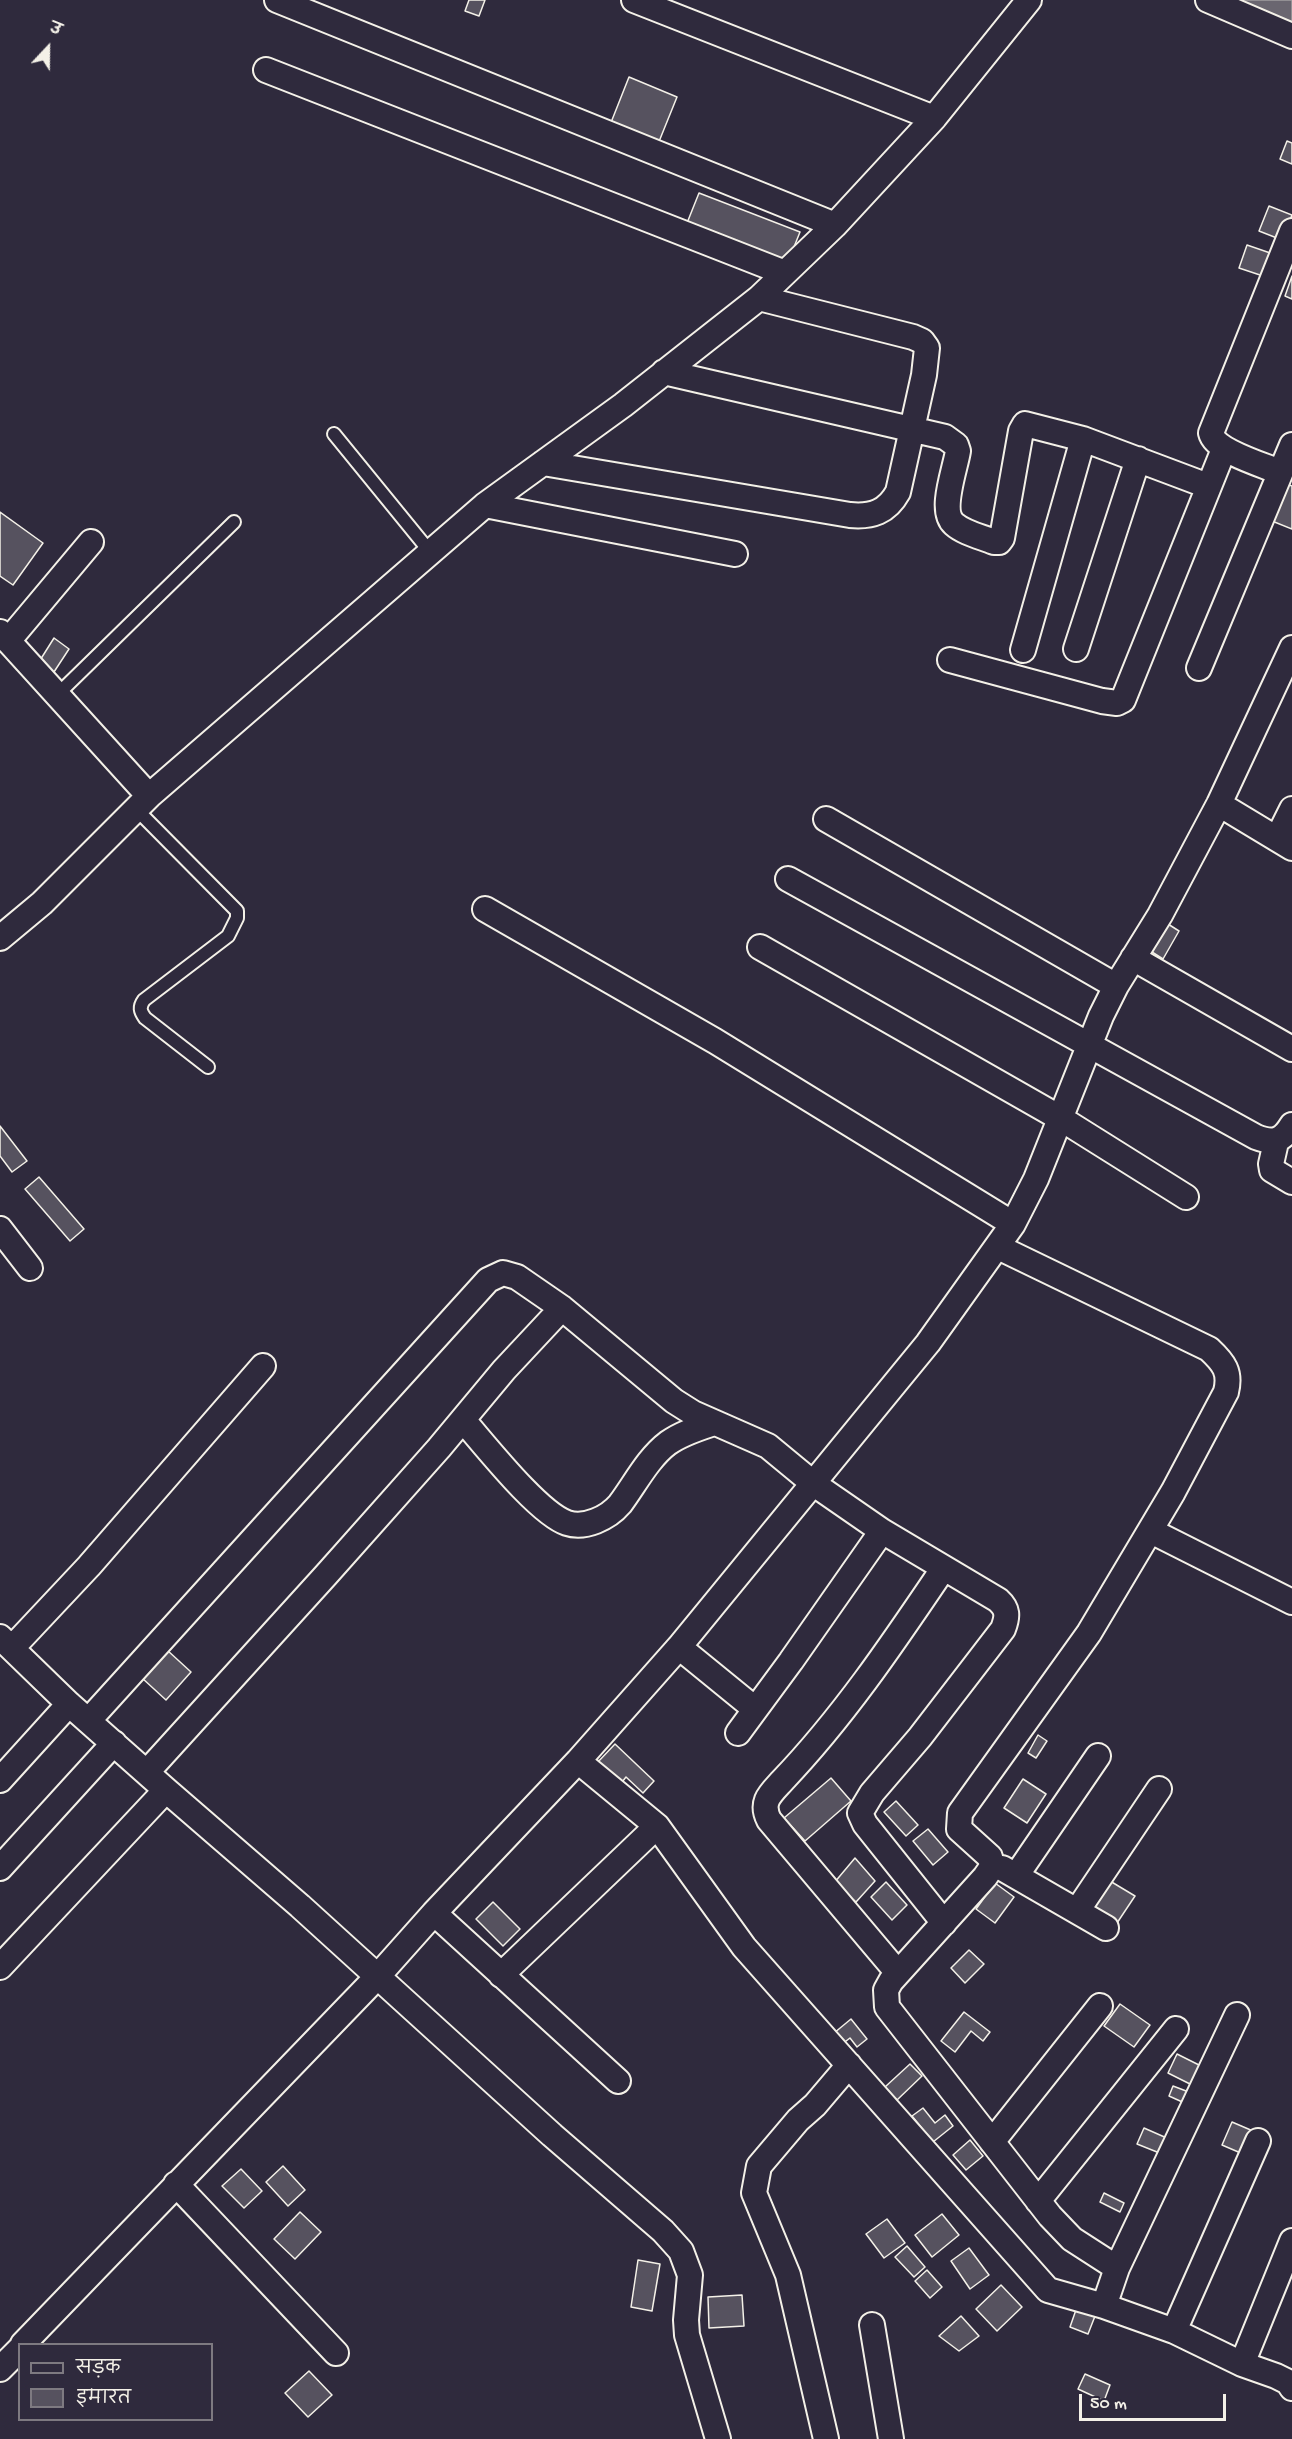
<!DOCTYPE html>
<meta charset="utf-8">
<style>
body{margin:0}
#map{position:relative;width:1292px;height:2439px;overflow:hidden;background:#2f2a3d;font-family:"Gochi Hand","Playpen Sans Deva",sans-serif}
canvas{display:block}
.legend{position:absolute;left:18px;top:2343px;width:195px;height:78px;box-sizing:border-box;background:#2f2a3d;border:2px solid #7e7a81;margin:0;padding:8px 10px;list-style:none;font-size:18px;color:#f4f1e8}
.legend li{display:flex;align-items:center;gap:12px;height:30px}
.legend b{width:30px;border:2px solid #7e7a81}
.north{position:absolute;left:18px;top:18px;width:60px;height:60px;-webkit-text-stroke:4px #2f2a3d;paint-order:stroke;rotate:22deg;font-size:16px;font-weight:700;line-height:24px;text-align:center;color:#f4f1e8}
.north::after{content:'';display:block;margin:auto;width:21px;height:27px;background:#f4f1e8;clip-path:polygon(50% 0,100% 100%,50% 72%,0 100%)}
.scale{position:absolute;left:1079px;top:2394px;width:147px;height:27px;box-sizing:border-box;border:3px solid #f4f1e8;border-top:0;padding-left:8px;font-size:18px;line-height:21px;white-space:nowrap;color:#f4f1e8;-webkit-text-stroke:4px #2f2a3d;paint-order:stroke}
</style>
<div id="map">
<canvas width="1292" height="2439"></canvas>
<ul class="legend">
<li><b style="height:8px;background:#2f2a3d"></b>सड़क</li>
<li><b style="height:16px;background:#56525f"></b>इमारत</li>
</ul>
<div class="north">उ</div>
<div class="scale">50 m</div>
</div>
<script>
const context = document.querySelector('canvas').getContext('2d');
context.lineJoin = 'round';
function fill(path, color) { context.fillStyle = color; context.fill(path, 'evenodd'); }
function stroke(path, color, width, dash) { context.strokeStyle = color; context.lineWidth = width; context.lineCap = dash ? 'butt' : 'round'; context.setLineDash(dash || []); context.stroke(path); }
const water = new Path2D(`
 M1231,0H1292V27Z`);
const building = new Path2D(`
 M469,0H485L479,16L465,11Z
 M629,77L677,97L658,144L610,125Z
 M1287,141L1292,143V164L1280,159Z
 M699,193L800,232L786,267L685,228Z
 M1269,206L1292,215L1282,240L1259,231Z
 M1247,245L1276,255L1269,278L1239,268Z
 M1292,276V299L1285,296Z
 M1287,484L1292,486V529L1272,521Z
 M0,512L43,543L13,585L0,576Z
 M54,638L69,649L52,675L37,665Z
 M1168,924L1179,931L1163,959L1152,952Z
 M0,1126L27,1161L12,1172L0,1156Z
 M39,1177L84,1229L70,1241L25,1189Z
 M167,1650L191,1672L166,1700L142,1678Z
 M1038,1735L1047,1741L1036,1758L1028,1753Z
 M615,1744L654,1781L643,1793L626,1777L619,1786L596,1764Z
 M831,1778L851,1801L805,1841L784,1818Z
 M1023,1779L1046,1794L1027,1823L1004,1808Z
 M896,1801L918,1825L906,1836L884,1812Z
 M928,1829L948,1852L933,1865L913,1841Z
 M855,1858L875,1881L856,1902L834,1883Z
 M1110,1881L1135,1896L1117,1923L1092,1908Z
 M886,1882L907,1905L892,1920L871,1897Z
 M995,1883L1014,1897L995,1923L976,1909Z
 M493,1902L520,1929L503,1946L476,1919Z
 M969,1950L984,1964L965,1983L951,1968Z
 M1120,2004L1150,2025L1134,2047L1104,2026Z
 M964,2012L990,2032L983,2041L971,2031L955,2052L941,2041Z
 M851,2019L867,2039L857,2047L850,2038L837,2048L828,2038Z
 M1177,2054L1205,2068L1196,2087L1168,2073Z
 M910,2064L922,2076L897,2100L885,2087Z
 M1173,2086L1194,2094L1189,2105L1169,2096Z
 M923,2108L935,2123L945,2115L953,2126L933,2142L912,2116Z
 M1232,2122L1253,2131L1243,2154L1222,2145Z
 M1144,2128L1169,2139L1162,2154L1137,2144Z
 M970,2140L983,2156L966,2170L953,2155Z
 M283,2166L305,2190L288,2206L266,2182Z
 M241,2169L262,2191L244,2208L222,2186Z
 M1104,2193L1124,2203L1120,2212L1100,2202Z
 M300,2212L321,2232L295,2259L274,2239Z
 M942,2214L959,2235L932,2257L915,2235Z
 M887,2219L905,2243L884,2258L866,2234Z
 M907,2246L925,2267L914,2277L895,2257Z
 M969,2248L989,2275L970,2289L951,2261Z
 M638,2260L660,2264L652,2311L631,2307Z
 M927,2270L942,2287L930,2298L915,2281Z
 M1001,2285L1022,2307L997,2331L976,2309Z
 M742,2295L744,2326L709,2328L708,2297Z
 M1078,2304L1097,2311L1088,2334L1070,2327Z
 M961,2316L979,2336L959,2351L939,2336Z
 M309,2371L332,2395L308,2417L285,2393Z
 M1085,2374L1110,2385L1104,2401L1078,2389Z`);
const lane = new Path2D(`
 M334,434L431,553
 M57,695L234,522
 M136,809L237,911V918L228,936L144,1000C139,1007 140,1011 145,1018L208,1067`);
const street = new Path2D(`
 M277,0L835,225
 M634,0L934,118
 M1208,0L1292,36
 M266,70L785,273
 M664,372L945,437L956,445L958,451C955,470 939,511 954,524C964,533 982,537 994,542H999L1002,538L1021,431L1025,424L1083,439L1208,486
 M543,463L850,515C872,517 887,512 898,492L924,375L927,348L922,341L913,337L759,298
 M1280,472C1263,465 1215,451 1211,433L1292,231
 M485,505L735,554
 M0,632L149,796
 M8,641L91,542
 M1076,649L1138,459
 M1023,650L1083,439
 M950,660L1102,701L1117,703L1123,700L1224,449
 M1199,668L1292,445
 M1219,804L1292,848
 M826,819L1116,986
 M1277,839L1292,809
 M788,879L1256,1137C1274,1144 1282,1141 1292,1125
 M485,909L715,1041L1013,1224
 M0,938L42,903L149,796L485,505L623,405L759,298L835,225L934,118L1029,0
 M760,947L1060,1118L1186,1197
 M1133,958L1292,1049
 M1276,1142L1271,1164L1272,1170L1292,1182
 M0,1229L30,1268
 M998,1247L1209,1349C1224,1363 1231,1372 1226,1392L1173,1492L1089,1633L960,1813L959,1829L990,1857L992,1867L985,1877L891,1981L886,1990L887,2007L1050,2216L1072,2239L1117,2268L1104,2306L1174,2331L1242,2364L1276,2376L1288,2382L1292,2388
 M463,1420C485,1445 538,1513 567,1523C585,1529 608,1518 620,1504C635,1484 648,1458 668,1443C682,1433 699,1428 714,1423
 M1151,1531L1292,1602
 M0,1637L69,1704L166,1790L300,1906L552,2135L663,2231L681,2251L690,2275L686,2320L687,2335L718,2439
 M679,1647L755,1709
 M12,1648L89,1566L263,1366
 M89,1720L488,1280L503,1273L517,1277L562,1308L674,1401L693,1413L768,1446L814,1484L882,1531L998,1600C1008,1609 1008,1616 1003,1629L920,1737L872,1793L860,1813L865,1824L944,1923
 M738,1733L791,1661L882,1531
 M578,1761L657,1826L744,1947L1048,2290L1104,2306
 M147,1772L326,1575L439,1448L504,1370L562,1308
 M0,1780L69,1704
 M0,1868L114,1743
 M1002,1868L1106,1928
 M1016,1876L1098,1756
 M1077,1911L1159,1789
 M434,1913L618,2081
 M0,1967L166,1790
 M898,1973L769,1820C760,1802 770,1794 782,1781C844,1716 893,1643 943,1569
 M501,1975L657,1826
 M992,2142L1100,2006
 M176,2184L336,2353
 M1038,2201L1176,2029
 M1117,2268L1237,2015
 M872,2325L891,2439
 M1174,2331L1258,2141
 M23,2344L377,1977L434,1913L578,1761L679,1647L928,1343L1013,1224L1036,1179L1101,1016L1116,986L1160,915L1219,804L1292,648
 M1242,2364L1292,2241
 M0,2369L20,2349
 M826,2439L788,2275L754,2193L759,2166L798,2120L815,2105L849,2065`);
fill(water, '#6a6670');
stroke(water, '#a19ea0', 1.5);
fill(building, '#56525f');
stroke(building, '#f4f1e8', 1.5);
stroke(lane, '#f4f1e8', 16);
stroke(street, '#f4f1e8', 28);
stroke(lane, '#2f2a3d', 12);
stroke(street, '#2f2a3d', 24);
</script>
